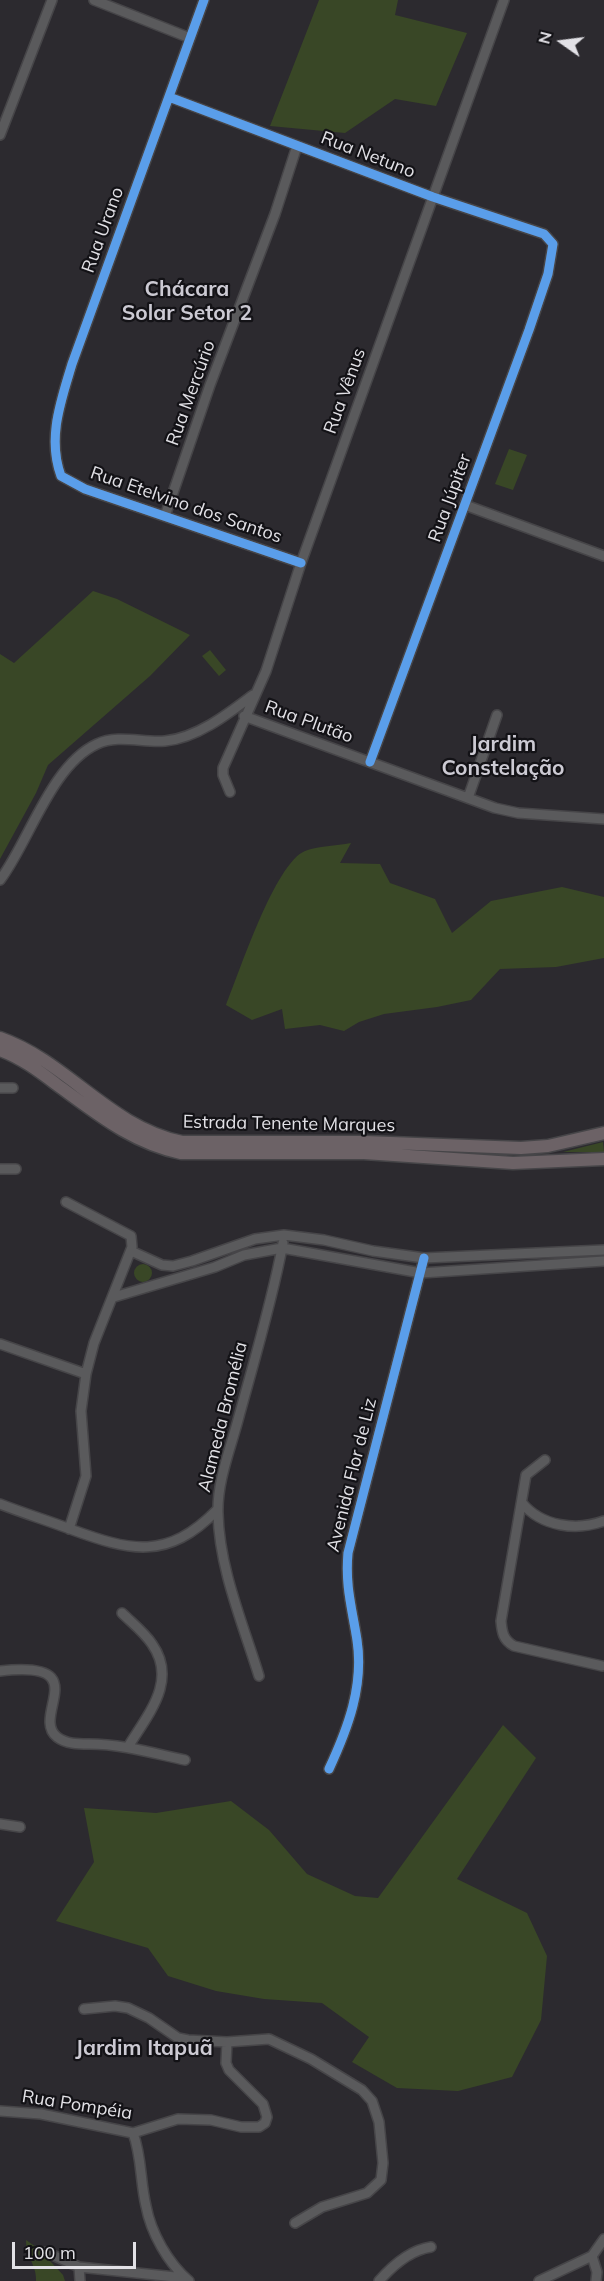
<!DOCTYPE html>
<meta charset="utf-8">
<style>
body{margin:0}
#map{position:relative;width:604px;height:2281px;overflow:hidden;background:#2c2a2f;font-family:Mulish,sans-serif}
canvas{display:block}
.north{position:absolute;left:532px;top:12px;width:60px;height:60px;-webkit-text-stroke:4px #131216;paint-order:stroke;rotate:284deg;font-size:16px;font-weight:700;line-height:24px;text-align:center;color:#e2e1e6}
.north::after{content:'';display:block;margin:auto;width:21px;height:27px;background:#e2e1e6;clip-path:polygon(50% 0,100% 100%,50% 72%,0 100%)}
.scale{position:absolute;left:12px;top:2242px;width:124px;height:27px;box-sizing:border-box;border:3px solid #e2e1e6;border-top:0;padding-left:8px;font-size:18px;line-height:21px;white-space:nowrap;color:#e2e1e6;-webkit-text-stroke:4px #131216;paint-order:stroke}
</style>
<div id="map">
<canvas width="604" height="2281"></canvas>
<div class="north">N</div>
<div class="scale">100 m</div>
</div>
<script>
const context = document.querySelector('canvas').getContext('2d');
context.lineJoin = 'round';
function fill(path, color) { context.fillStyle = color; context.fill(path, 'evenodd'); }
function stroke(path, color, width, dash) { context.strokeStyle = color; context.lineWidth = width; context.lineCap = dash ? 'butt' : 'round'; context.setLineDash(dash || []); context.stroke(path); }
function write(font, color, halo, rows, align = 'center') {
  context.font = font + ' Mulish,sans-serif'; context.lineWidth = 4.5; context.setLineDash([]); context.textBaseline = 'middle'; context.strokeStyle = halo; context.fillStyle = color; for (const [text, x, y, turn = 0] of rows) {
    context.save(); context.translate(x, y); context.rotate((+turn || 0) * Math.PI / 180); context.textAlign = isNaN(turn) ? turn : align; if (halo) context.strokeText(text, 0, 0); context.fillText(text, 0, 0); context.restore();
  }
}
const green = new Path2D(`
 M319,0H398L395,15L467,33L436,106L395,99L345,133L270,126Z
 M509,449L527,455L513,490L495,484Z
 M93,591L117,599L190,635L150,676L48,765L36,793L0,859V654L14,663Z
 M210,650L226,670L219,676L202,656Z
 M351,843L340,863L380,864L390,883L435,899L452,933L491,901L562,887L604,897V958L556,967L500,969L471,1000L437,1007L384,1014L359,1022L344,1031L320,1025L285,1029L282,1009L252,1020L226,1005C239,973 275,863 305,851C318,846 336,846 351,843Z
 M603,1142L604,1152H563Z
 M134 1273a9 9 0 1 1 18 0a9 9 0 1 1-18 0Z
 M503,1725L536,1758L457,1879L527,1913L547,1956L541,2020L512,2077L458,2091L397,2088L352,2062L369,2037L322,2003L264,1999L216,1991L168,1976L148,1948L56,1921L94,1862L84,1808L156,1813L231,1801L269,1830L307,1874L355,1896L378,1898Z
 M26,2240L39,2249L63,2275L65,2281H36C37,2266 26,2257 26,2240Z`);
const minor = new Path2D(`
 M94,0L190,38
 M204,0L72,364C61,401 47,438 61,476L85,489L301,563
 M169,97L433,197L544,234L553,244L548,274L529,330L370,762
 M0,135L52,0
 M465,505L604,556
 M165,516L210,385L275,214L297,146
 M244,716L495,808L518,813L604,819
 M230,792L223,775V768L266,671L301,563L504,0
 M468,798L497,715
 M0,880C29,842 51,765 97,744C118,734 143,743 165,741C197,738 228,714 253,695
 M0,1088H13
 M0,1169H16
 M66,1202L131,1236L132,1247L94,1343L86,1374L81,1411L86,1476L69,1529
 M131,1251L162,1265L173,1266L192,1261L255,1239L284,1235L324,1240L373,1251L424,1258L604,1250
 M114,1297L215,1267L244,1255L282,1248L421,1273L604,1261
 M0,1344L86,1374
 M545,1460L526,1475L501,1621C502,1632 503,1640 514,1646L602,1666
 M522,1503C542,1527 577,1531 604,1521
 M0,1504C23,1513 46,1520 70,1529C130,1551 167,1561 217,1510
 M122,1613C132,1623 144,1632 152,1644C178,1681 148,1714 128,1747
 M0,1671C97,1660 30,1716 57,1737C66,1744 78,1744 89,1744C122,1744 152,1753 185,1760
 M259,1676C243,1624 219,1568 218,1513C217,1482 230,1450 238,1420C254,1361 272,1302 283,1243
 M329,1769C348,1728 364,1686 357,1640C352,1608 345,1586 348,1553L424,1258
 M0,1824L20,1827
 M84,2009L115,2006L128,2008L149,2018L178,2038L188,2040L227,2042L269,2039L311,2059L362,2090L372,2101L379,2122L383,2163L381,2180L367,2193L322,2207L295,2223
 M0,2111L41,2114L133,2133L178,2119L211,2120L241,2127H259L265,2123L267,2117L263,2104L229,2070L226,2063L227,2042
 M133,2133C142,2157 140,2181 146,2206C151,2233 168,2263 189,2281
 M46,2252L79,2267L185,2278
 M592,2256L597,2272L596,2281
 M79,2267L80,2281
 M379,2281C393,2265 410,2250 431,2247
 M539,2281L592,2256L604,2239`);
const major = new Path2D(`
 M0,1038C68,1062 109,1127 182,1142H365L521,1148L548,1146L604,1133
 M0,1050C20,1057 39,1071 56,1084C96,1113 132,1143 181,1153H364L513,1163L604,1159`);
const cycleway = new Path2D(`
 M204,0L72,364C61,401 47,438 61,476L85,489L301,563
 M169,97L433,197L544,234L553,244L548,274L529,330L370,762
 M329,1769C348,1728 364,1686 357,1640C352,1608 345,1586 348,1553L424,1258`);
const streetNames = [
 ["Rua Netuno",368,155,21],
 ["Rua Urano",103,230,-70],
 ["Rua Vênus",345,391,-70],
 ["Rua Mercúrio",191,393,-70],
 ["Rua Júpiter",450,498,-70],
 ["Rua Etelvino dos Santos",186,505,19],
 ["Rua Plutão",309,722,20],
 ["Estrada Tenente Marques",289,1124,1],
 ["Alameda Bromélia",223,1417,-76],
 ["Avenida Flor de Liz",352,1475,-76],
 ["Rua Pompéia",77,2105,9]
];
const quarterNames = [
 ["Chácara",187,290],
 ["Solar Setor 2",187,314],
 ["Jardim",503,745],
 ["Constelação",503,769],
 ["Jardim Itapuã",144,2049]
];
fill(green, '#394726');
stroke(minor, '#464548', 12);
stroke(major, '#464548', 15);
stroke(minor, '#5a5a5c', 9);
stroke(major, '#6c6266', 12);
stroke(cycleway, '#5a9eea', 9);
write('18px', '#e2e1e6', '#131216', streetNames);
write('bold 21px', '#cccad3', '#131216', quarterNames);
</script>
